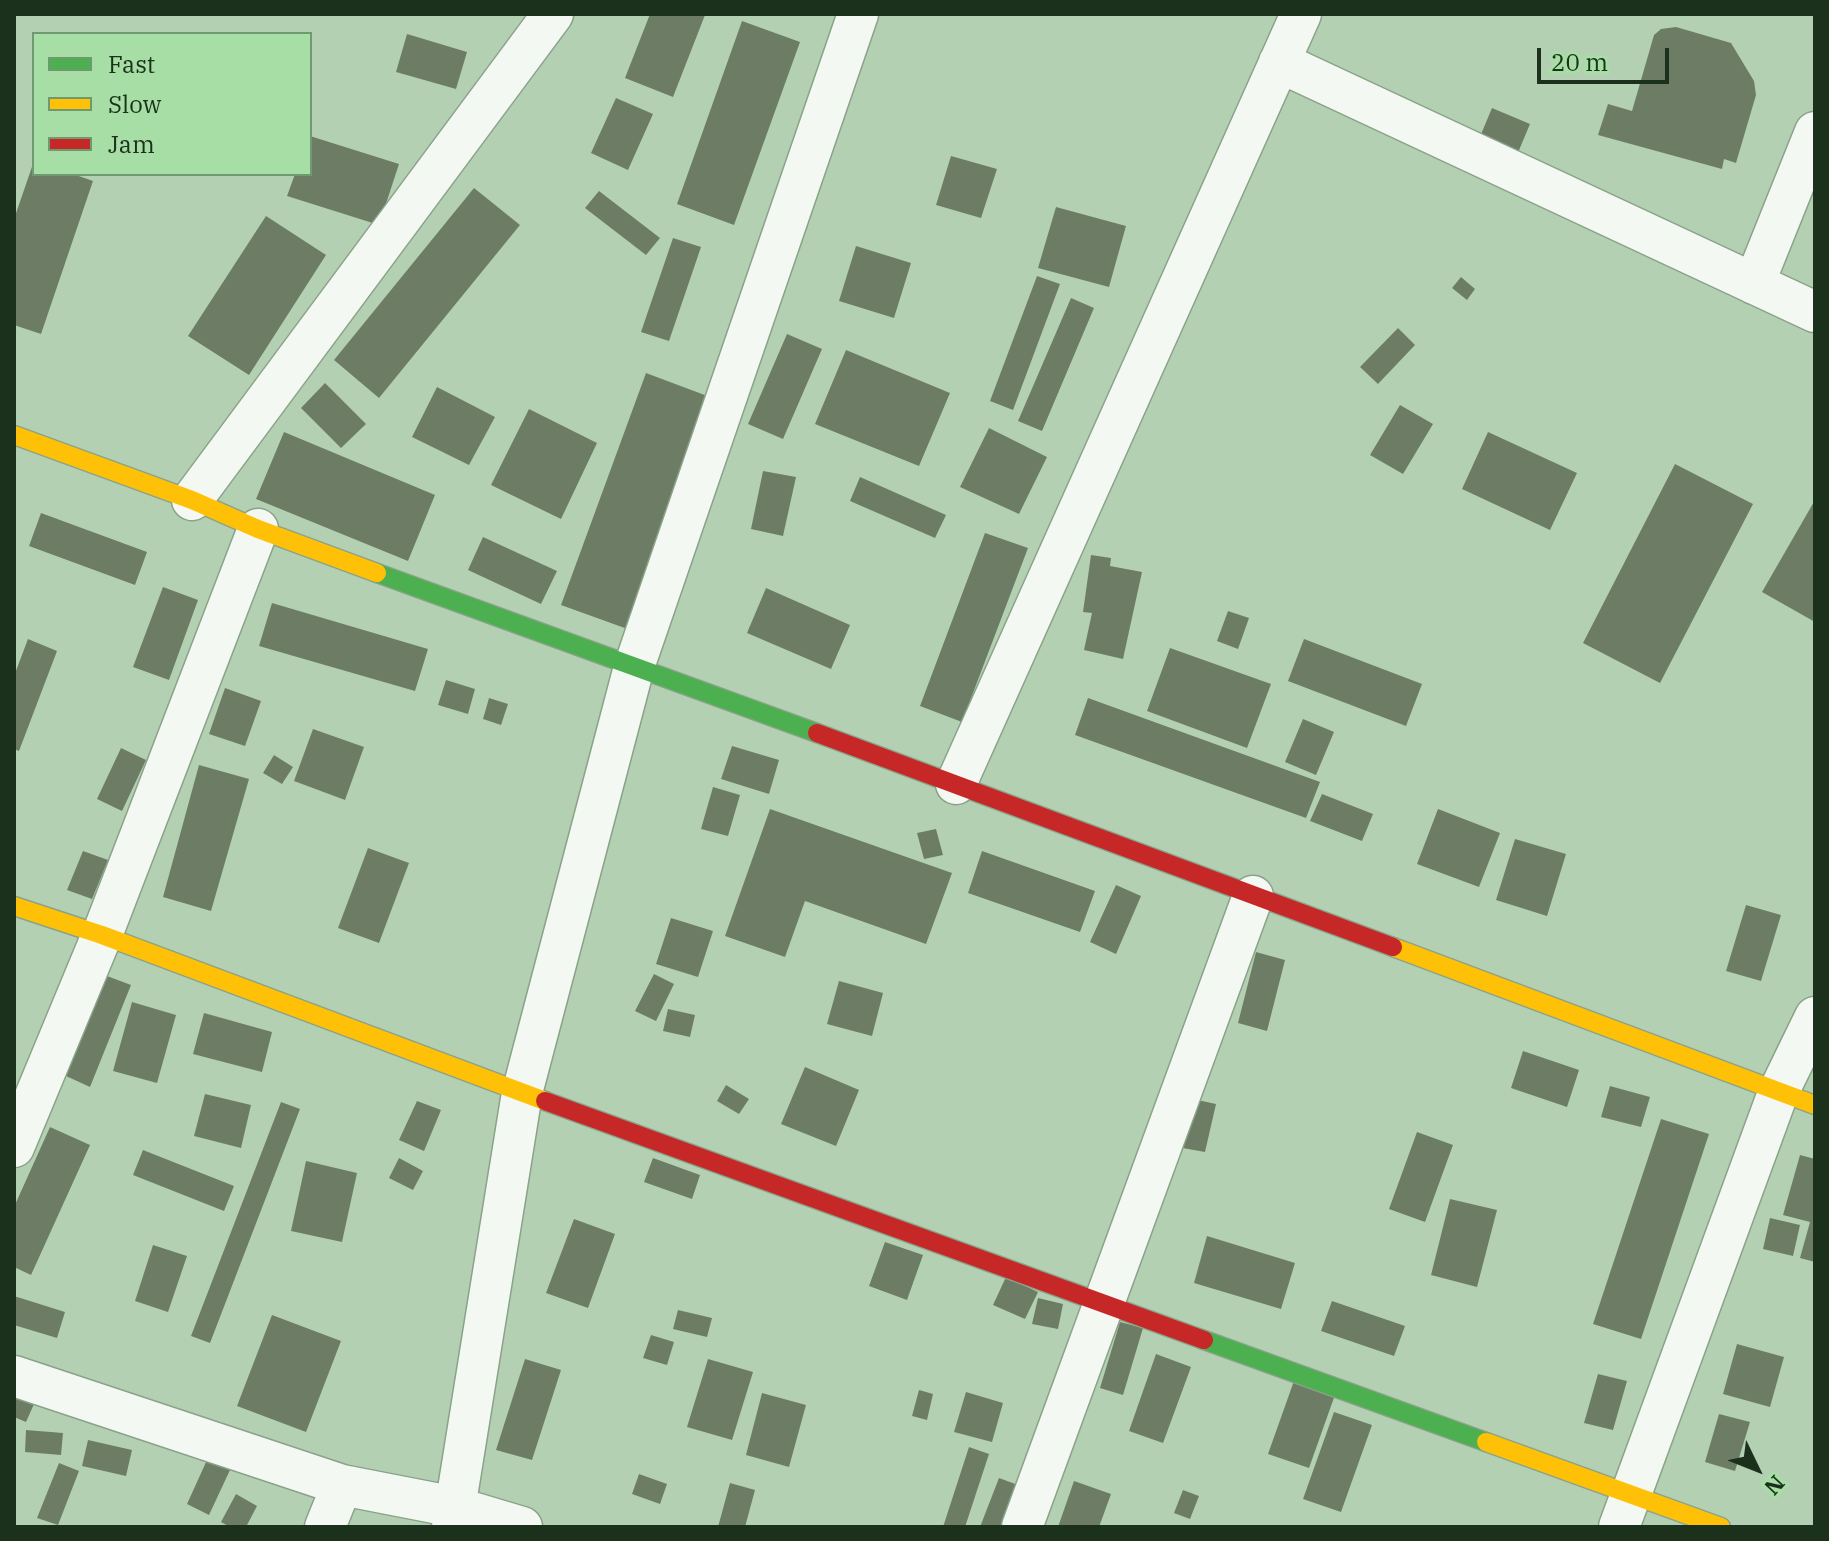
<!DOCTYPE html>
<style>
body{margin:0}
#map{position:relative;width:1829px;height:1541px;overflow:hidden;background:#b3d1b2;font-family:"IBM Plex Serif",serif}
canvas{display:block}
.frame{position:absolute;inset:0;border:16px solid #1b311b;pointer-events:none}
.legend{position:absolute;left:32px;top:32px;width:280px;height:144px;box-sizing:border-box;background:#a7dea5;border:2px solid #6f996e;margin:0;padding:10px 14px;list-style:none;font-size:24px;color:#1b311b}
.legend li{display:flex;align-items:center;gap:16px;height:40px}
.legend b{width:40px;border:2px solid #6f996e}
.north{position:absolute;left:1717px;top:1429px;width:80px;height:80px;-webkit-text-stroke:6px #a7dea5;paint-order:stroke;rotate:133deg;font-size:22px;font-weight:700;line-height:32px;text-align:center;color:#1b311b}
.north::after{content:'';display:block;margin:auto;width:28px;height:36px;background:#1b311b;clip-path:polygon(50% 0,100% 100%,50% 72%,0 100%)}
.scale{position:absolute;left:1537px;top:48px;width:132px;height:36px;box-sizing:border-box;border:4px solid #1b311b;border-top:0;padding-left:10px;font-size:24px;line-height:28px;white-space:nowrap;color:#1b311b;-webkit-text-stroke:6px #a7dea5;paint-order:stroke}
</style>
<div id="map">
<canvas width="1829" height="1541"></canvas>
<div class="frame"></div>
<ul class="legend">
<li><b style="height:10px;background:#4caf50"></b>Fast</li>
<li><b style="height:10px;background:#ffc107"></b>Slow</li>
<li><b style="height:10px;background:#c62828"></b>Jam</li>
</ul>
<div class="north">N</div>
<div class="scale">20 m</div>
</div>
<script>
const context = document.querySelector('canvas').getContext('2d');
context.lineJoin = 'round';
function fill(path, color) { context.fillStyle = color; context.fill(path, 'evenodd'); }
function stroke(path, color, width, dash) { context.strokeStyle = color; context.lineWidth = width; context.lineCap = dash ? 'butt' : 'round'; context.setLineDash(dash || []); context.stroke(path); }
const building = new Path2D(`
 M650,14L705,15L673,97L625,78Z
 M742,21L800,42L734,225L677,204Z
 M1676,27L1731,43L1754,81L1756,95L1736,163L1724,159L1722,169L1598,135L1608,104L1632,111L1654,35L1661,29Z
 M407,34L467,52L456,89L396,72Z
 M616,98L653,114L628,170L591,153Z
 M1492,108L1530,124L1517,155L1479,139Z
 M310,136L399,164L379,225L287,196L295,174H310Z
 M951,156L997,169L981,218L936,205Z
 M34,161V174H73L93,181L41,334L14,325V219Z
 M474,188L520,225L379,398L334,360Z
 M599,191L660,238L646,255L585,208Z
 M1056,207L1126,226L1109,287L1038,268Z
 M266,216L326,255L249,375L188,336Z
 M673,238L701,247L669,341L641,332Z
 M856,246L911,263L894,318L839,301Z
 M1037,276L1060,284L1013,410L990,401Z
 M1461,277L1475,289L1467,300L1452,288Z
 M1071,298L1094,308L1042,431L1018,421Z
 M1398,328L1415,345L1378,384L1360,367Z
 M787,334L822,349L783,439L748,424Z
 M846,350L950,393L919,466L815,424Z
 M646,373L718,400L633,631L561,605Z
 M325,383L366,424L341,448L301,408Z
 M437,387L495,417L469,465L412,437Z
 M1400,405L1433,424L1403,474L1370,455Z
 M529,409L597,443L561,519L491,485Z
 M989,428L1047,457L1019,514L960,487Z
 M284,432L435,495L408,561L256,499Z
 M1488,432L1577,473L1550,530L1462,489Z
 M1675,464L1753,504L1660,683L1583,643Z
 M763,471L796,477L783,536L751,529Z
 M860,477L946,515L935,538L850,501Z
 M1815,500V622L1762,592Z
 M41,513L147,552L135,585L29,546Z
 M985,533L1028,548L962,722L920,706Z
 M483,537L557,571L541,604L468,570Z
 M1091,555L1111,558L1110,566L1142,572L1123,659L1084,650L1092,613L1083,612Z
 M163,587L198,600L169,680L133,667Z
 M766,588L850,625L831,669L747,633Z
 M272,603L428,649L415,691L259,646Z
 M1228,611L1249,618L1238,649L1217,641Z
 M28,639L57,651L19,751L14,749V676Z
 M1304,639L1422,684L1406,726L1288,681Z
 M1170,648L1271,684L1247,748L1147,711Z
 M446,680L475,689L468,714L438,705Z
 M225,688L261,701L245,746L209,734Z
 M489,698L508,704L501,725L483,719Z
 M1088,698L1320,782L1306,818L1075,735Z
 M1303,719L1334,732L1316,775L1285,762Z
 M313,729L364,747L345,800L294,781Z
 M732,746L779,760L769,794L721,779Z
 M121,748L146,760L122,811L97,799Z
 M274,755L293,767L282,784L263,773Z
 M199,765L249,779L211,911L163,897Z
 M713,787L740,795L728,836L701,829Z
 M1322,794L1373,814L1362,841L1310,821Z
 M770,809L952,873L926,944L805,901L785,957L725,936Z
 M1438,809L1500,833L1479,887L1417,864Z
 M936,829L943,855L924,859L917,833Z
 M1515,839L1566,854L1547,916L1496,900Z
 M368,848L409,863L379,943L338,928Z
 M83,851L108,860L92,899L67,890Z
 M982,851L1095,891L1080,932L968,893Z
 M1116,885L1141,896L1116,954L1090,942Z
 M1746,905L1781,915L1761,981L1726,971Z
 M671,918L713,931L698,977L656,964Z
 M1256,952L1285,960L1267,1031L1238,1023Z
 M654,974L674,984L656,1021L635,1011Z
 M107,976L131,985L90,1087L66,1076Z
 M839,981L883,993L872,1036L827,1024Z
 M132,1002L176,1015L157,1083L113,1071Z
 M668,1009L695,1015L690,1037L663,1031Z
 M204,1013L272,1032L262,1072L193,1054Z
 M1523,1051L1579,1070L1567,1107L1511,1088Z
 M805,1067L859,1090L836,1146L781,1124Z
 M726,1085L749,1099L739,1114L717,1101Z
 M1610,1086L1650,1097L1641,1127L1601,1117Z
 M205,1094L251,1105L241,1148L194,1136Z
 M1188,1098L1216,1104L1205,1152L1177,1147Z
 M417,1101L441,1110L424,1151L399,1140Z
 M281,1102L300,1109L210,1343L191,1336Z
 M1661,1119L1709,1134L1641,1339L1593,1324Z
 M50,1127L90,1145L31,1275L14,1267V1207Z
 M1417,1132L1453,1145L1425,1222L1389,1209Z
 M143,1150L234,1186L224,1211L133,1175Z
 M1800,1155L1815,1159V1262L1800,1258L1810,1222L1783,1215Z
 M399,1158L423,1171L413,1190L389,1178Z
 M653,1158L700,1175L692,1199L644,1182Z
 M306,1161L357,1173L342,1242L291,1231Z
 M1450,1199L1497,1210L1477,1287L1431,1275Z
 M1770,1218L1800,1225L1793,1256L1763,1249Z
 M574,1219L615,1234L588,1308L546,1293Z
 M1207,1236L1295,1263L1281,1309L1194,1283Z
 M885,1242L923,1255L907,1300L869,1286Z
 M153,1245L187,1256L168,1312L135,1301Z
 M1006,1277L1038,1292L1025,1319L993,1305Z
 M14,1296L65,1312L57,1338L14,1325Z
 M1038,1298L1063,1304L1058,1329L1032,1324Z
 M1332,1301L1405,1326L1394,1356L1321,1331Z
 M678,1310L712,1318L707,1337L673,1329Z
 M272,1315L341,1341L306,1432L237,1406Z
 M1120,1322L1143,1328L1123,1395L1100,1388Z
 M651,1335L674,1342L667,1365L643,1358Z
 M1737,1344L1784,1357L1770,1407L1723,1394Z
 M1156,1354L1191,1367L1163,1443L1129,1431Z
 M525,1359L561,1370L532,1460L496,1450Z
 M708,1359L753,1372L732,1440L687,1427Z
 M1598,1374L1627,1381L1613,1430L1584,1423Z
 M1295,1378L1336,1392L1309,1468L1268,1454Z
 M919,1390L933,1394L927,1420L912,1416Z
 M966,1392L1003,1403L992,1442L954,1432Z
 M762,1393L806,1405L789,1467L746,1455Z
 M14,1395L34,1404L26,1422L14,1417Z
 M1334,1412L1372,1425L1341,1512L1303,1499Z
 M1719,1414L1750,1422L1735,1471L1705,1462Z
 M26,1430L63,1433L61,1455L25,1452Z
 M88,1440L132,1450L126,1476L82,1466Z
 M969,1447L989,1454L965,1527H943Z
 M207,1460L230,1470L209,1515L187,1504Z
 M59,1463L79,1471L58,1525L37,1518Z
 M639,1474L667,1484L660,1504L632,1494Z
 M999,1478L1018,1485L1003,1527H980Z
 M1074,1481L1111,1494L1099,1527H1058Z
 M730,1483L755,1490L745,1527H718Z
 M1183,1490L1199,1496L1190,1519L1174,1513Z
 M236,1494L257,1506L246,1527H230L221,1522Z`);
const street = new Path2D(`
 M1279,62L1815,312
 M1754,284L1815,132
 M192,500L553,14
 M956,784L1301,14
 M14,1147L102,935L258,529
 M14,1376L342,1485L455,1507L522,1527
 M325,1527L342,1485
 M452,1527L522,1093L634,667L858,14
 M1022,1527L1253,896
 M1619,1527L1778,1093L1815,1017`);
const fast = new Path2D(`
 M377,573L817,733
 M1204,1340L1486,1442`);
const slow = new Path2D(`
 M14,435L192,500L258,529L377,573
 M14,906L102,935L545,1101
 M1393,947L1815,1105
 M1486,1442L1721,1527`);
const jam = new Path2D(`
 M817,733L1393,947
 M545,1101L1204,1340`);
fill(building, '#6d7d65');
stroke(street, '#8aa289', 43);
stroke(fast, '#8aa289', 21);
stroke(slow, '#8aa289', 21);
stroke(jam, '#8aa289', 21);
stroke(street, '#f4f8f3', 40);
stroke(fast, '#4caf50', 18);
stroke(slow, '#ffc107', 18);
stroke(jam, '#c62828', 18);
</script>
